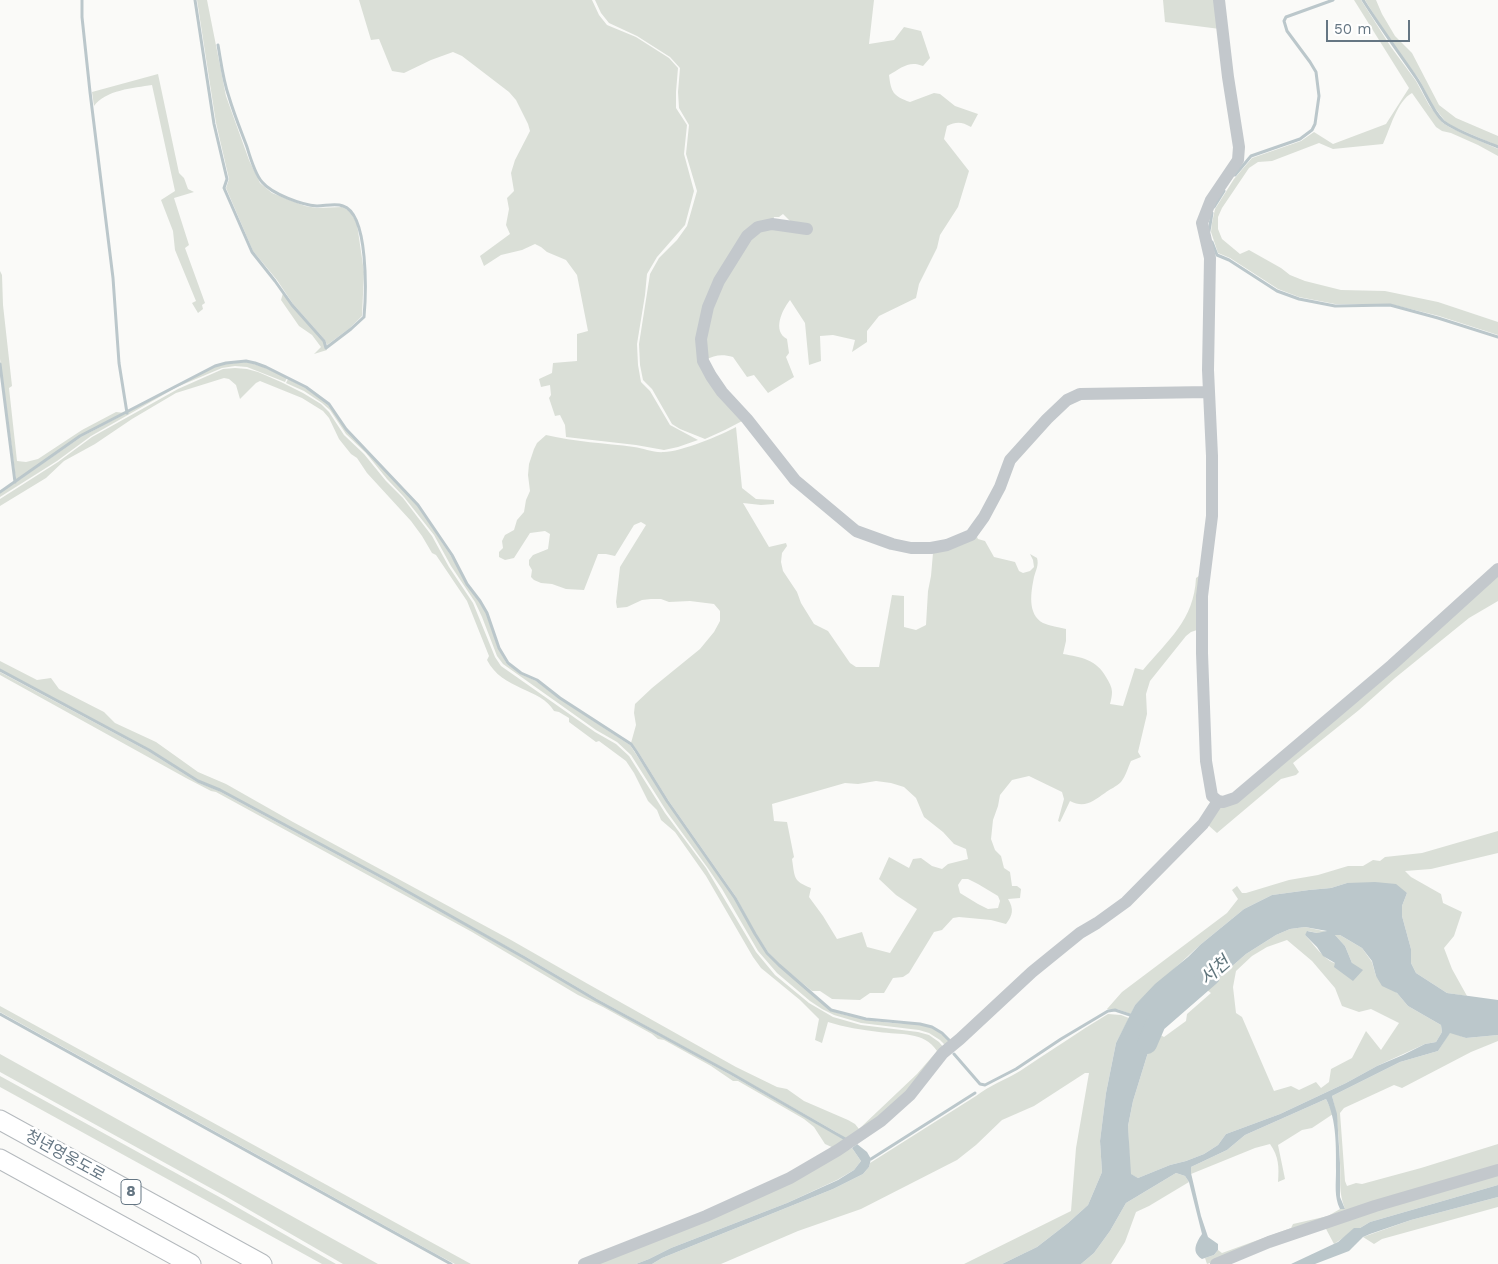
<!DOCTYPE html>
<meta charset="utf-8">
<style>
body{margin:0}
#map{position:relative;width:1498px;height:1264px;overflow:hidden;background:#fafaf8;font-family:"Work Sans",sans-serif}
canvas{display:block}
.scale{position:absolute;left:1326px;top:20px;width:84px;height:22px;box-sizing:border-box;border:2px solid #657683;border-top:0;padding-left:6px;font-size:15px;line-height:18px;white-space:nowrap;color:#657683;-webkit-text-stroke:4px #fff;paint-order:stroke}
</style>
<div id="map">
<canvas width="1498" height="1264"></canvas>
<div class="scale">50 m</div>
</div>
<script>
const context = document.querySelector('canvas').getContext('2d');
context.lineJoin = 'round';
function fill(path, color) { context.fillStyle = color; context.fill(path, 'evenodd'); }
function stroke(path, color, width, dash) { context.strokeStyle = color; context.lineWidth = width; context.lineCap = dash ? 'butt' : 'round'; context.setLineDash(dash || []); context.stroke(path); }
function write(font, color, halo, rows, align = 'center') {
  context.font = font + ' "Work Sans","Noto Sans KR",sans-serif'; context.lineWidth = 5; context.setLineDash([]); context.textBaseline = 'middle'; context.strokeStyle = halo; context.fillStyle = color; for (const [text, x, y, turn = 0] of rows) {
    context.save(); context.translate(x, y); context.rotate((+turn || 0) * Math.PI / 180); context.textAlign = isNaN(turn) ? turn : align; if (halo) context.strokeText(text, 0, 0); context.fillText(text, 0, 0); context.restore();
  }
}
const green = new Path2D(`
 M197,0H207L226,96L249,160L260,183L272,193L305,206L317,208L342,207L350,211L357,224L364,272L362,316L350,328L327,345L325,340L293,304L277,280L253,251L226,188L229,179L216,123Z
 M359,0H592L599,15L607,25L636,37L669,58L678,68L676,92V108L687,125L684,154L694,191L685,225L657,257L647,274L645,295L637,344L638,365L641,382L650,391L670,425L698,440L678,447L664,450L636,445L566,437L565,425L560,415L555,416L549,398L551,395L550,385L541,387L539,379L552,373L553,363L577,361V334L588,331L577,275L566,260L547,252L541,247L535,244L522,250L501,255L484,266L480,256L510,234L506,225L509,209L507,198L514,191L511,173L515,160L530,131L528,124L516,100L509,92L462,56L453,52L431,60L404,73L392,71L379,39L371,40Z
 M595,0H874L869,44L894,40L904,27L921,31L930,58L923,66C909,60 901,68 889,75C891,92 893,96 910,102L934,93L940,94L955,106L978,114L971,127C962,122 957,121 947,126L944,139L969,171L958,207L940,235L937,248L919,284L916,298L879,316L867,331V342L852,352L855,340L833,335L820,336L821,361L809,365L805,323L790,300C782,310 772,331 787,339L789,353L786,357L794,377L768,393L754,375L747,377L733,357C722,354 715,355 705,360L704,339L710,308L721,282L748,237L758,229L772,226L807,231V226L791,222L783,214L779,217H774L773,222C765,222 755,223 749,230C743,236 739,245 734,252C715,283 690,324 702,362C708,383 729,404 744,420L725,430L705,439L680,429L672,424L652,389L643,380L640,365L639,344L650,274L659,258L677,240L687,226L697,191L686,154L689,125L679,108L678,92L680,68L670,57L637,36L609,23L601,13Z
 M1163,0H1216L1220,29L1165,22Z
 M1354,0H1361L1391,47L1416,81L1429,105L1443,123L1451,128L1498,149V156L1478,145L1451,133L1442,131L1436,127L1412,93C1397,101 1390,129 1383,144L1333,149L1319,143L1272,161L1258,162L1249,168L1222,208L1218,217V229L1222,239L1240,254L1249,250L1281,268L1290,275L1305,281L1341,290L1385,291L1438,302L1498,322V335L1439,316L1390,304H1335L1299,297L1278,289L1230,258L1218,253L1211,232L1212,223L1215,209L1234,179L1252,158L1301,141L1314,132L1333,144L1386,124L1409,88Z
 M1365,0H1376L1382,14L1395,36L1412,53L1439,105L1456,118L1498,136V146L1452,126L1445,121L1431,103L1419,79L1393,45Z
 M158,74L179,173L184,178L188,189L194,192L174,198L189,245L185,248L205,303L202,305L203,309L198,313L192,303L196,301L175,250L173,231L161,200L175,191L152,85C134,88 105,90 94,106L92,92Z
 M0,271L2,275L3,305L12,386L9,388L17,461L26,462L38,459L82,430L116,412L125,413L80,435L16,480L0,359Z
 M283,293L291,305L323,341L327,350L314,354L321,347L312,335L299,326L281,300Z
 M246,362C260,365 273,371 287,378L285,382L247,367L235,366L222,368L177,387L91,436L57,461L0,497V493L81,437L215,366L226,364Z
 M235,368L247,369L258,372L281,382L303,393L321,404L329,412L344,435L364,454L386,481L403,498L432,536L449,567L473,603L495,657L501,666L595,732L616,744L629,756L665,813L706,868L756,952L775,975L809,1003L833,1017L861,1025L918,1032L929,1035L939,1042L945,1049C931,1060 922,1078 910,1091C890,1114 863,1134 836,1149L825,1144L814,1127L804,1119L738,1081H733L711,1066L664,1040L658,1039L652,1034L603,1007L578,995L472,932L216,792L211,791L186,778L0,675V672L148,751L197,782L219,791L386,881L525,959L596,1001L731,1075L847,1141L848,1140L836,1132L732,1073L597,999L526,957L387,880L220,789L198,780L149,749L0,669V661L37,680L51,678L59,689L104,712L115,723L156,742L198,772L226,784L293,822L511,940L588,984L736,1067L777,1087L787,1089L804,1101L848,1120L855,1124L859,1129L917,1074L937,1051C924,1031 900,1035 879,1032C862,1030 844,1027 828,1022L822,1043L815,1040L819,1019L800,1000L761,968L753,957L706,876L675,832L661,820L657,810L648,801L634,773L626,761L599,741L596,742L569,722V718L559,712L554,711C541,688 502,690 487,660L489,656L467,601L436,555L432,553L422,536L411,521L367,473L357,458L351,454L339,439L329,418L323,411L302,398L260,381L256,383L240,399L236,385L229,379L224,378L176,393L132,419L95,444L64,461L46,478L0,506V499L58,462L92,437L178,389L223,369Z
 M288,379L305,388L328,404L346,429L418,506L451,556L467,584L480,601L486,613L498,648L507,664L521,674L536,681L560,699L630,745L667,801L735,898L755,935L767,953L778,965L831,1011C851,1017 872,1021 892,1023C905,1024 918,1023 931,1027C938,1030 943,1036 950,1040L947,1047L940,1040L929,1033L919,1030L861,1023L834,1015L822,1009L810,1001L777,973L758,951L722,889L707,867L667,812L631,755L617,742L596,730L503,664L497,656L482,617L475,602L451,566L434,535L404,497L387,479L366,453L346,434L330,410L322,403L304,391L286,383Z
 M736,427L742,488L756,499L774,500V504L761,505L743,503L769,547L786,543L787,546L782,553L781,562L783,571L797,592L801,603L814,624L828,631L850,663L856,667H879L892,595L904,596V627L916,630L926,625L928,591L931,576L933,553L976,535L978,539L985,541L994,557L1015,562L1019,571L1023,573L1030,571L1034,567L1033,560L1030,554L1037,558C1039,565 1036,570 1034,577C1031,592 1027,614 1043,623C1050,626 1059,627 1066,629V641L1063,654C1081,657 1097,660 1106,677C1109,682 1112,687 1112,692C1112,696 1111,700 1110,704L1123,706L1135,668L1143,670C1168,640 1194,620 1196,578L1199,576L1200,629L1191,632L1186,636L1150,681L1146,694L1147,714L1138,752L1141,757L1131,761C1128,767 1126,776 1121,782C1116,787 1110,789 1105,793C1093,801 1085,809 1070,801L1060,822L1058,821L1064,799L1062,792L1029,776L1012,780L1000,795L998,806L993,820L991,839L995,850L1001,856L1004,868L1010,872L1012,886H1017L1021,889L1020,898L1008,899C1014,909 1013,915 1006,924L991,920L959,917L953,918L942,930L934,932L909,973L903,977L893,978L884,993H870L860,1000L832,999L820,991H812L779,964L768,952L756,934L736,897L668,800L637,750L631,743L636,725L634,713L635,704L652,688L700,649L714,632L720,621V611L714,604L690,601L669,602L661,599H651L642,600L627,607L617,608L616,602L620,567L646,525L641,522L634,525L615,556L606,554H598L584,590L566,589L552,584L541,583L534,580L531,577L532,570L529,565V560L533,555L548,549L550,534L545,531L530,533L514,558L505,560L499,557V552L503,548L502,541L505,535L514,530L517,520L524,512L526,500L530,491L528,475L529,464L534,449L537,443L546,435C575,442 605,443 634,447C643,448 654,453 664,452C680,452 722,435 736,427ZM876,781L891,783L904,787L916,798L924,817L943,832L954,844L966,849L968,859L948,864L942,869L932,866L921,858L913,859L909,868L889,857L879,879L896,895L917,909L890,953L867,947L862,932L837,939L823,916L809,897L811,888C793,881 795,878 792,859L794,857L787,822L774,821L772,804L845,783L858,784ZM962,879H968L978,884L998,896L1000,901L998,908L988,909L978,904L960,893L958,885Z
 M1498,574V601L1469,618L1395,678L1359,710L1293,763L1299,772L1296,775L1281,779L1217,833L1208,825L1219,808Z
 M1498,831V853L1431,869L1405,871L1411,877L1441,894L1443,903L1462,912L1454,936L1444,948L1452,969L1467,996L1447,993L1416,973L1411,963V949L1402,916V906L1407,893L1347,883L1331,888L1309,890L1272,895L1244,909L1200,945L1135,1005L1131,1014L1117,1009H1107L1122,992L1227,913L1238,899L1232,890L1237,886L1242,893H1246L1289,880L1318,875L1348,866H1363L1373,860L1380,861L1385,857L1422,853Z
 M1305,927L1328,932L1317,933L1308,931L1305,935C1312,942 1325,961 1335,963C1340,965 1347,963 1352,963L1345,946L1334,934L1340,935L1362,948L1372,962L1376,976L1397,993L1408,1006L1441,1025L1442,1032L1436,1042L1425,1044L1377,1066L1346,1083L1280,1114L1226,1134L1218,1145L1204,1154L1186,1161L1170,1165L1138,1178L1130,1174L1128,1126L1133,1101L1154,1033L1164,1010L1175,1000L1214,982L1246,954L1276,935L1290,929ZM1287,940L1312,961L1335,988L1342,1006L1359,1012L1371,1009L1399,1023L1381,1050L1366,1031L1352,1058L1331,1069L1329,1082L1321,1088L1316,1082L1299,1090L1291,1086L1274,1091L1242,1017L1236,1013L1233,987L1236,971L1252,956L1267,947ZM1207,990L1211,993L1187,1014L1186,1021L1164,1037L1157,1033L1170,1011L1184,1000Z
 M0,1006L471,1264H455L436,1254L0,1012Z
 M1108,1014L1121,1015L1129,1018L1116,1043L1106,1093L1100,1141L1102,1172L1088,1205L1068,1223L1037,1247L1002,1264H964L1071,1211L1076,1148L1089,1073H1085L1034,1106L1002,1120L976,1145L957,1160L861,1209L798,1231L721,1264H652L662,1258L833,1189L863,1174L869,1167L870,1163L976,1096C990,1085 1005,1080 1020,1071C1049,1052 1078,1032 1108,1014Z
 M1450,1032L1466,1038L1498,1035V1041L1471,1052L1402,1088L1394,1085L1344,1108L1340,1113L1345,1181L1347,1186L1356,1183L1362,1184L1421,1168L1498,1144V1167L1268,1241L1207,1264L1205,1258L1214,1255L1218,1250L1222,1253L1291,1228L1293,1224L1328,1216L1340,1209H1345C1338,1191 1341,1180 1340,1162C1339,1140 1338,1117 1332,1096L1400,1062L1438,1051Z
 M0,1054L378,1264H343L225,1196L0,1072Z
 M0,1076L223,1199L336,1264H322L0,1087Z
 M1326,1099L1333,1114L1312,1128L1302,1130L1278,1145L1285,1179L1278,1182C1279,1167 1279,1157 1270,1144L1255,1148L1191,1174V1167L1227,1150L1245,1135Z
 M852,1148L861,1161L854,1170L837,1180L787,1203L671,1248L649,1259L636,1264H592Z
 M1176,1173L1185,1176L1189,1182L1149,1206L1136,1212L1125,1242L1111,1264H1081L1094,1253L1110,1231L1126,1203Z
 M1498,1173V1185L1370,1222L1360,1228L1350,1232L1346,1236L1334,1244L1325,1227Z
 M1498,1197V1207L1382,1239L1374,1244L1363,1237L1411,1220Z`);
const water = new Path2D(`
 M1375,882L1396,884L1407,893L1402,906V916L1411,949V963L1416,973L1447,993L1498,1000V1035L1466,1038L1450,1033L1438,1051L1400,1062L1332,1096L1337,1114L1340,1163V1197L1345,1209H1340C1334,1197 1336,1184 1336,1171C1336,1148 1337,1120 1326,1099L1245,1135L1227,1150L1191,1167V1173L1201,1216L1208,1237L1218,1244V1250L1214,1255L1202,1259C1191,1252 1196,1243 1202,1234L1189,1182L1185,1176L1176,1173L1126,1203L1110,1231L1094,1253L1081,1264H1002L1037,1247L1068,1223L1088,1205L1102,1172L1100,1141L1106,1093L1116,1043L1135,1005L1155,984L1188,957L1200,945L1244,909L1272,895L1309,890L1331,888L1347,883ZM1305,927L1327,931L1317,933L1307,931L1305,935L1317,947L1323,956L1335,963L1334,967L1353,981L1363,970L1352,963L1345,946L1335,935H1340L1362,948L1372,961L1376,976L1382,986L1397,993L1408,1006L1441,1025L1442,1032L1436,1042L1425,1044L1403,1055L1377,1066L1346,1083L1280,1114L1226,1134L1218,1145L1204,1154L1186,1161L1170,1165L1138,1178L1131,1174L1128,1126L1133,1101L1154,1033L1164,1010L1175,1000L1214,982L1246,954L1276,935L1290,929Z
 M857,1144L867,1152L871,1159L869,1167L863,1174L833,1189L662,1258L652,1264H636L649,1259L671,1248L787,1203L838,1180L854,1170L861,1161L852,1148Z
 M1498,1185V1197L1411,1220L1370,1234L1363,1237L1349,1251L1315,1264H1291L1338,1242L1354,1228H1360L1370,1222Z`);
const stream = new Path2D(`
 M82,0V17L90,92L113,278L119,363L127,413
 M195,0L214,124L227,179L224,188L252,252L275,281L292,305L324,341L326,348L351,329L364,317C366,295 369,214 343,206C336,203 325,206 317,206C302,205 272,194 262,182C255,174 250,157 247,147C241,131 234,114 229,97C223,80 221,62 218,45
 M1363,0C1380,27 1399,53 1417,79C1426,93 1431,109 1443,121C1453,130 1484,141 1498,147
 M1235,175L1251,156L1300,139L1312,130L1315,124L1319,96L1316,72L1310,62L1287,31L1284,21L1286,17L1333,0
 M1214,207L1224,191
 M1209,231L1212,213
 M1212,242L1217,255L1229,260L1277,291L1299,299L1335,306L1390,305L1438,318L1498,337
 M0,364L15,482
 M0,492L80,436L215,366L226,363L246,361L255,363L266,367L306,387L329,404L346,429L418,505L452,555L467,584L480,601L487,613L499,648L508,663L521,673L537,680L560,698L631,744L636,751L667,801L735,898L755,934L767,953L779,965L831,1010L866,1019L920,1024L932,1027L942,1033L949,1040
 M0,670L149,750L198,781L220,790L387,880L525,958L596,1000L732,1074L847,1140
 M0,1014L451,1264
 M954,1054L980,1084L985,1085L1016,1069L1061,1039L1108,1011L1115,1010L1130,1015
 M871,1159L975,1093`);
const river = new Path2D(`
 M1147,1044L1156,1023L1210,976`);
const minor = new Path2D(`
 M1219,0L1228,77L1239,147L1238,160L1211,200L1202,223L1210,258L1208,370L1212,456V516L1202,596V653L1206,761L1212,796L1218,801L1223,802L1235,798L1392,665L1498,569
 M807,229L772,224L758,227L747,236L719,281L708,307L701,339L703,361L711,376L722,392L747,419L795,480L856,531L892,544L911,548H931L947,545L971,535L984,517L1000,487L1010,460L1047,419L1067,400L1080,394L1209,392
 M584,1264L706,1216L790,1178L838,1150L881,1121L910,1095L943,1053L960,1039L1032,972L1080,933L1097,923L1126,902L1203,824L1218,801
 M1216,1264L1269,1242L1375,1206L1498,1170`);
const highway = new Path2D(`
 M0,1120L262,1264
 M0,1159L191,1264`);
const shields = [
 [131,1192,20]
];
const shieldNames = [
 ["8",131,1192]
];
const streetNames = [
 ["청년영웅도로",65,1156,29]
];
const waterNames = [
 ["서천",1215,971,-41]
];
fill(green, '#dadfd7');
fill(water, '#bbc7cb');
stroke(stream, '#bbc7cb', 3);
stroke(river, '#bbc7cb', 20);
stroke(highway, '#b4b9bd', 21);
stroke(minor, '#c3c8cc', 12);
stroke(highway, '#fff', 19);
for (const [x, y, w] of shields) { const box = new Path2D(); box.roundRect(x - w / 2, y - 12.5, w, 25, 4); context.fillStyle = '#fff'; context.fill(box); stroke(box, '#657683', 1); }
write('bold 15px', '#657683', null, shieldNames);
write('16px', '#657683', '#fff', streetNames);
write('italic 18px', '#60757c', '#fff', waterNames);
</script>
